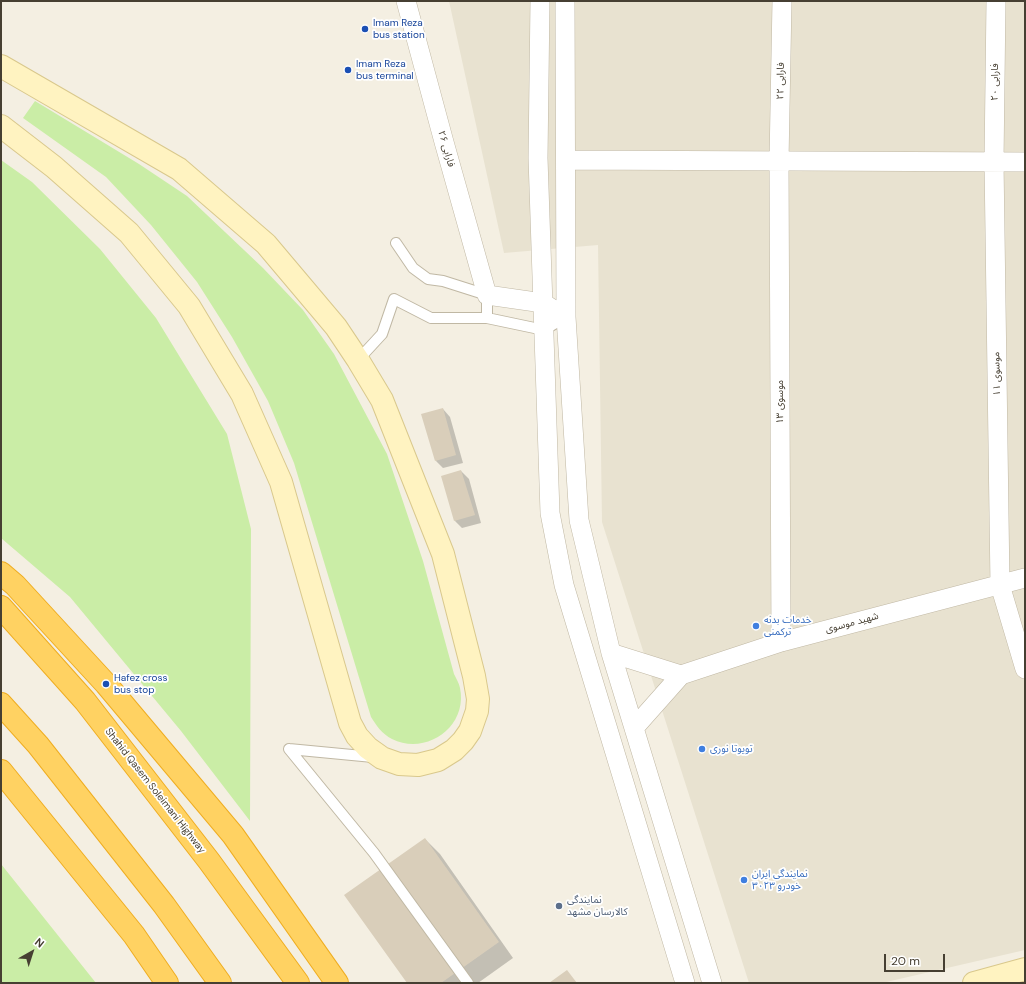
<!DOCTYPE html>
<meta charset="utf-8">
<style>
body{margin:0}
#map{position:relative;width:1026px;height:984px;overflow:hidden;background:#f4efe2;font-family:"DM Sans",sans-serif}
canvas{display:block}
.frame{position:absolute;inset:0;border:2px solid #463f32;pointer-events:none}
.north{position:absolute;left:12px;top:932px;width:40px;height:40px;-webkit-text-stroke:3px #fff;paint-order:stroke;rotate:39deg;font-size:11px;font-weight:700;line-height:16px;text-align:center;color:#463f32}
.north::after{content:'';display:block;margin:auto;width:14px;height:18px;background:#463f32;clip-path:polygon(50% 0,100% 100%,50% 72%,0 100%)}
.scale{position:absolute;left:884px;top:954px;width:61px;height:18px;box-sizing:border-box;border:2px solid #463f32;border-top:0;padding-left:5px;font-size:12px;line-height:14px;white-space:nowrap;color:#463f32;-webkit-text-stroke:3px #fff;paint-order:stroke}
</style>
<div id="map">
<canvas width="1026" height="984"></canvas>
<div class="frame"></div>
<div class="north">N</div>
<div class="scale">20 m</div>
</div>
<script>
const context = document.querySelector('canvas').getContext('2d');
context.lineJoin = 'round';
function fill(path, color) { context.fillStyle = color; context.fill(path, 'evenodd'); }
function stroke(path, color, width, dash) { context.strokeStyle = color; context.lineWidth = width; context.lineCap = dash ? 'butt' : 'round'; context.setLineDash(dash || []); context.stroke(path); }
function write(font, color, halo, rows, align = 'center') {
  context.font = font + ' "DM Sans","Noto Sans Arabic",sans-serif'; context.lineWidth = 3.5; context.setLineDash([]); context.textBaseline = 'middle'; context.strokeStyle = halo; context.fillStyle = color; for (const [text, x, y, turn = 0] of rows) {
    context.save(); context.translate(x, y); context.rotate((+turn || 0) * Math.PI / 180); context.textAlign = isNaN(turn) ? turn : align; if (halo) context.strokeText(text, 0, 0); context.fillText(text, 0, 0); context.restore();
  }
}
const residential = new Path2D(`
 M449,1H1025V950L882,983H749L602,522L598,245L504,253Z`);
const green = new Path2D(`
 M35,101L139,164L187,196L263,268L303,310L334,354L387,454L423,561L454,674C456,678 459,683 460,688C468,727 426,756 392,739C382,734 376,725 371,717L294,463L268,401L232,337L197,282L151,225L106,177L23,118Z
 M1,160L32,182L100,249L156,318L227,434L251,529L250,821L181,731L70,597L1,538Z
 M1,864L96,983H1Z`);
const shadow = new Path2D(`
 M443,409L450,417L463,463L443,468L436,461Z
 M461,471L469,479L481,523L462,528L455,521L442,477Z
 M425,839L440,854L513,958L478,983H408Z`);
const building = new Path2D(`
 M443,408L456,455L435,461L421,414Z
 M461,470L475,515L454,521L441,476Z
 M425,838L499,942L441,983H407L344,895Z
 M567,970L577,983H549Z`);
const lane = new Path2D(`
 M396,243L413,268L428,279L443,281L487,295V318
 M358,360L382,334L394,299L431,318H487L544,330L566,317
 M289,749L374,853L468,983
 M289,749L373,757`);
const street = new Path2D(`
 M406,1L444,142L487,295L543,303L554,310
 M540,1L538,158L550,513L564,585L685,983
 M565,1L566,317L579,520L611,653L712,983
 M996,1L994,162L1000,585L1025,669
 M566,160L1025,162
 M781,642L779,161L782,1
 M611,653L681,675
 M634,728L681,675L781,642L1025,578`);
const secondary = new Path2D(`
 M1,66L179,169L266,244L336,327L358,360L382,400L443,554L474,676L478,699L477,711L470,731L463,741L454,750L438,760L418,765L399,764L382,758L368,748L357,736L350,723L281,482L242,394L189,306L129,233L54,167L1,126
 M974,983L1025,969`);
const highway = new Path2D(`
 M1,573L15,585L106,684L233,835L337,983
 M1,607L85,701L209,861L298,983
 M1,704L38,745L164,905L220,983
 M1,771L134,935L167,983`);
const markers = [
 [365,29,4,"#1a4fb4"],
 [348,70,4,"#1a4fb4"],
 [756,626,4,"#3f7fe0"],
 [106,684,4,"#1a4fb4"],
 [702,749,4,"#3f7fe0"],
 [744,880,4,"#3f7fe0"],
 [559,906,4,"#5c6f8a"]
];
const transitNames = [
 ["Imam Reza",373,23],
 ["bus station",373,35],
 ["Imam Reza",356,64],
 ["bus terminal",356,76],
 ["Hafez cross",114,678],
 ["bus stop",114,690]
];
const streetNames = [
 ["فارابی ۲۲",781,81,-89],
 ["فارابی ۲۰",995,82,-90],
 ["فارابی ۲۶",446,149,74],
 ["موسوی ۱۱",997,374,-91],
 ["موسوی ۱۳",780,402,-90],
 ["شهید موسوی",852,623,-15],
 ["Shahid Qasem Soleimani Highway",155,791,52]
];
const shopNames = [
 ["خدمات بدنه",764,620],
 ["ترکمنی",764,632],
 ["تویوتا نوری",710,749],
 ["نمایندگی ایران",752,874],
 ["خودرو ۳۰۲۳",752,886]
];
const serviceNames = [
 ["نمایندگی",567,900],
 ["کالارسان مشهد",567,912]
];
fill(residential, '#e8e2d0');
fill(green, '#caeda6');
fill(shadow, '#0003');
fill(building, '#d9ceba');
stroke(lane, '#c0b8a4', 12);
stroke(street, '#c0b8a4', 20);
stroke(secondary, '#d9c88c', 24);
stroke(highway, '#efad21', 24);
stroke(lane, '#fff', 10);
stroke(street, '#fff', 19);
stroke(secondary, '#fff3c1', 22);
stroke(highway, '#ffd262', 22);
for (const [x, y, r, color] of markers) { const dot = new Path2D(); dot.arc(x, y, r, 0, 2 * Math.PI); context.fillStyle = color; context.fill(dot); stroke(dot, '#fff', 1.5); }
write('10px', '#164399', '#fff', transitNames, 'left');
write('10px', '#463f32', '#fff', streetNames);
write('10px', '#366cbe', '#fff', shopNames, 'left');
write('10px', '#4e5e75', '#fff', serviceNames, 'left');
</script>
